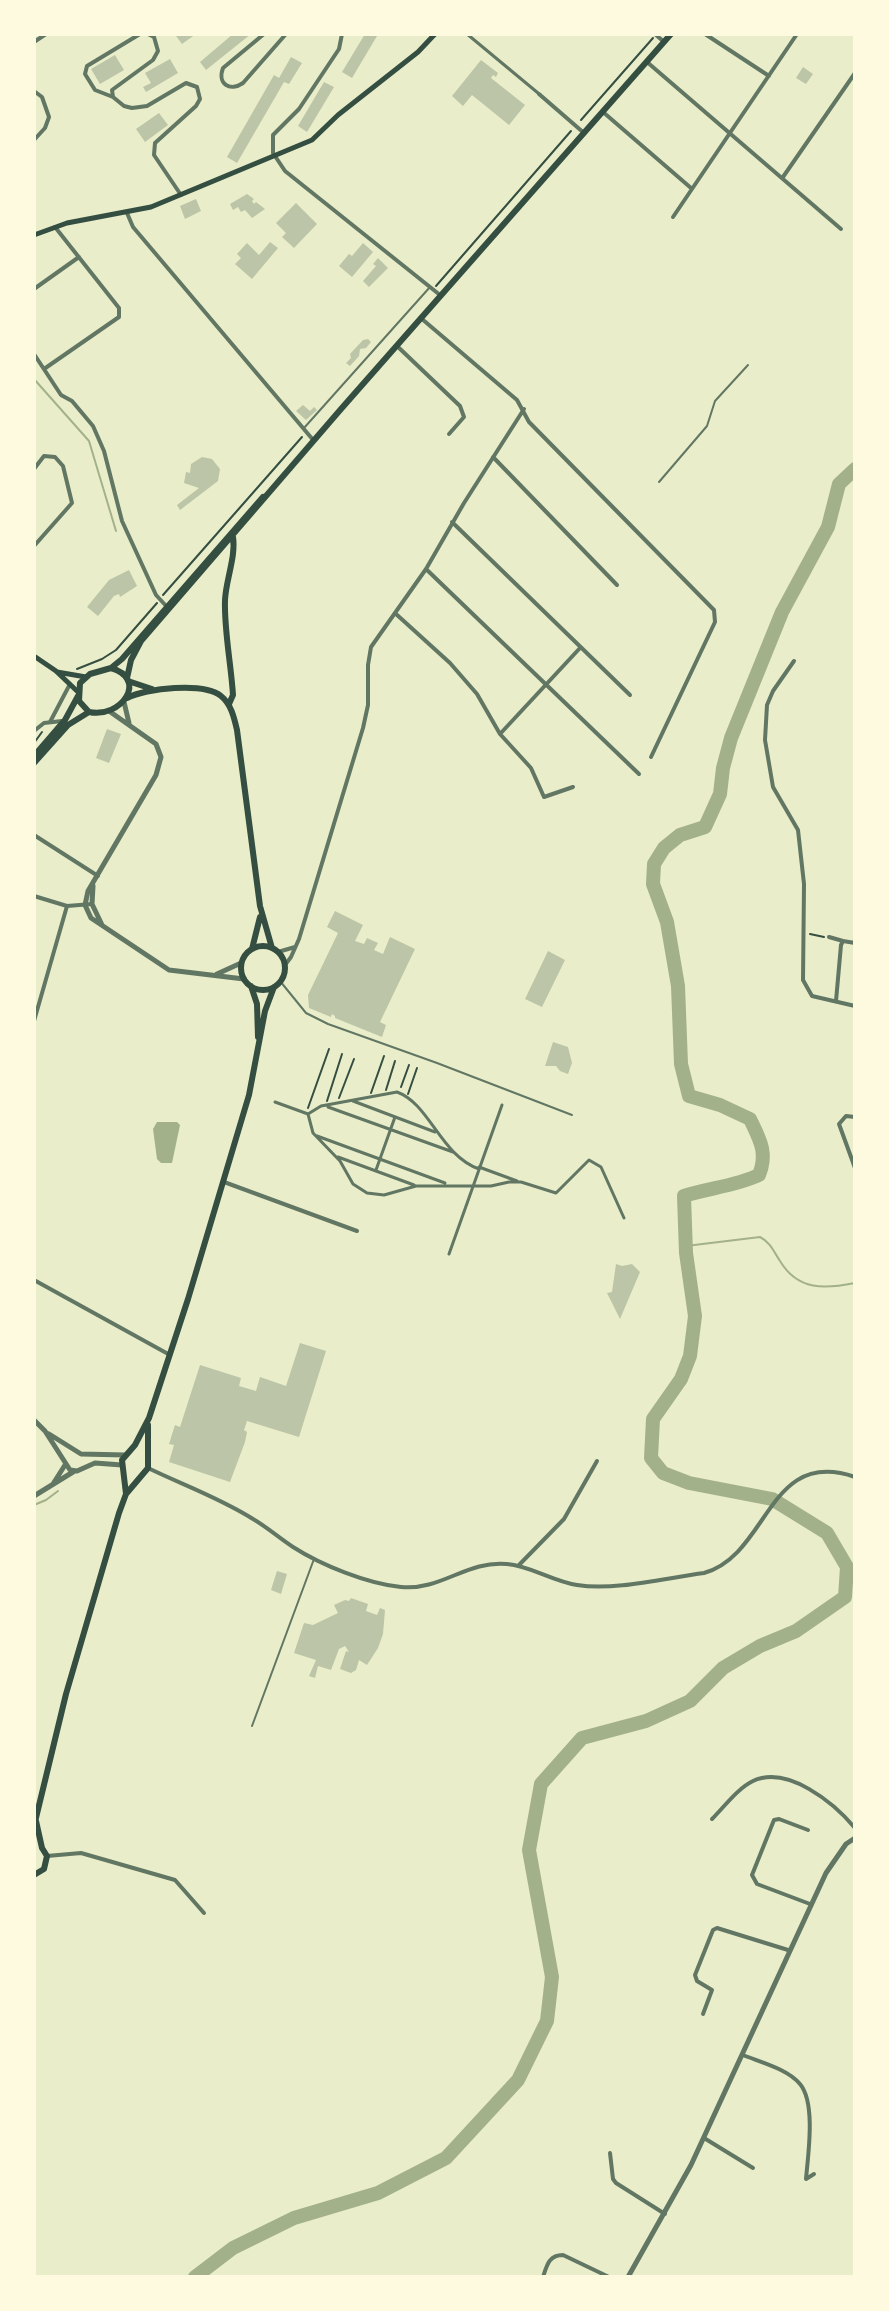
<!DOCTYPE html>
<style>
body{margin:0}
#map{position:relative;width:889px;height:2311px;overflow:hidden;background:#e9edc9;font-family:Montserrat,sans-serif}
canvas{display:block}
.frame{position:absolute;inset:0;border:36px solid #fefae0;pointer-events:none}
</style>
<div id="map">
<canvas width="889" height="2311"></canvas>
<div class="frame"></div>
</div>
<script>
const context = document.querySelector('canvas').getContext('2d');
context.lineJoin = 'round';
function fill(path, color) { context.fillStyle = color; context.fill(path, 'evenodd'); }
function stroke(path, color, width, dash) { context.strokeStyle = color; context.lineWidth = width; context.lineCap = dash ? 'butt' : 'round'; context.setLineDash(dash || []); context.stroke(path); }
const water = new Path2D(`
 M157,1122H177L180,1125L172,1163H161L157,1159L153,1129Z`);
const stream = new Path2D(`
 M34,379L89,441L116,531
 M686,1246L760,1237C770,1242 774,1252 780,1261C798,1291 825,1289 855,1283
 M34,1505L46,1500L58,1491`);
const river = new Path2D(`
 M195,2277L233,2248L294,2218L378,2193L446,2158L518,2080L547,2021L552,1977L529,1850L541,1784L582,1738L646,1721L690,1701L723,1668L760,1646L796,1631L845,1597L847,1567L827,1533L772,1499L689,1483L663,1473L651,1458L653,1419L681,1379L690,1356L695,1316L686,1253L684,1196C709,1188 735,1186 759,1175C768,1153 760,1140 750,1119L720,1105L689,1096L681,1064L678,986L667,922L653,884L654,864L664,848L680,835L705,827L720,794L723,768L731,738L782,612L828,527L839,484L855,469`);
const building = new Path2D(`
 M178,34H196L182,44L176,36Z
 M233,34H251L206,70L200,62Z
 M365,34L377,36L352,78L342,72Z
 M115,55L124,70L100,84L91,69Z
 M291,57L302,63L289,84L284,82L237,163L227,157L274,75L279,78Z
 M170,59L178,73L146,92L143,87L151,83L145,73Z
 M481,60L498,73L496,77L493,75L491,78L525,105L509,125L472,95L463,106L452,96Z
 M803,67L813,74L806,84L796,78Z
 M324,82L334,87L307,132L298,126Z
 M159,113L168,125L145,142L136,129Z
 M247,194L254,199L252,201L254,204L256,202L265,209L252,218L245,210L241,212L238,207L233,210L230,204Z
 M196,199L201,211L185,219L180,206Z
 M296,203L317,224L294,248L282,237L286,233L276,223Z
 M270,242L278,248L252,279L235,264L241,258L237,254L247,243L259,255Z
 M363,243L373,252L352,277L339,266L349,254L352,256Z
 M378,258L388,268L369,287L363,281L376,266L373,264Z
 M368,339L371,342L366,348L360,349L359,356L350,366L346,363L351,358L350,354L363,340Z
 M303,405L310,411L314,407L317,410L306,420L296,411Z
 M202,457L212,459L220,469L218,481L180,510L177,505L199,488L184,483L186,472L190,473L191,464Z
 M129,570L137,586L120,597L119,594L114,596L98,616L87,607L109,580Z
 M107,729L121,734L109,763L96,758Z
 M335,911L363,925L355,941L364,944L367,938L378,943L374,950L383,954L390,937L415,949L380,1022L386,1025L382,1037L335,1018V1016L332,1014L331,1017L309,1008L308,995L338,933L327,927Z
 M548,951L565,960L542,1007L525,999Z
 M553,1042L568,1047L572,1063L568,1074L560,1071L556,1066H545Z
 M616,1264L622,1266L632,1264L640,1272L620,1319L607,1293L612,1292Z
 M300,1343L326,1351L299,1437L247,1421L244,1430L247,1432L245,1442L230,1482L169,1462L174,1445L169,1444L175,1425L180,1427L200,1365L241,1378L239,1386L256,1391L260,1377L286,1386Z
 M277,1571L287,1574L281,1594L271,1590Z
 M351,1598L368,1604L366,1611L377,1615L380,1608L385,1610L383,1634L378,1648L367,1665L359,1660L356,1670L351,1673L340,1669L346,1651L349,1652L345,1646L339,1649L331,1670L318,1666L315,1678L309,1676L316,1660L294,1653L304,1623L313,1625L338,1613L334,1605L345,1600L349,1601Z`);
const path = new Path2D(`
 M581,120L653,38
 M436,286L571,131
 M163,595L302,437
 M77,669L102,659L116,650L157,603
 M34,743L42,732
 M810,934L824,937
 M401,1087L409,1065
 M386,1090L395,1061
 M371,1093L384,1056
 M408,1094L417,1068
 M339,1098L354,1059
 M327,1101L342,1054
 M308,1108L329,1049`);
const service = new Path2D(`
 M304,428L430,287
 M659,482L707,426L715,401L748,365
 M280,981L306,1013L328,1024L437,1063L572,1115
 M252,1726L314,1559`);
const pedestrian = new Path2D(`
 M467,34L538,93
 M353,1101L435,1132
 M275,1102L308,1114L313,1133L340,1161L353,1184L367,1193L384,1195L416,1186H491L509,1182H521L556,1193L589,1160L601,1167L624,1218
 M328,1107L453,1152
 M308,1114L321,1106L397,1092C430,1104 440,1155 479,1169
 M317,1136L445,1183
 M338,1157L414,1185
 M479,1167L517,1181
 M376,1170L395,1117
 M449,1254L502,1105`);
const minor = new Path2D(`
 M140,34L87,66L85,74L95,90L113,97L124,106L132,108L147,106L186,83L197,87L200,99L196,106L155,143L154,155L181,195
 M264,34L223,68C217,84 230,92 243,83L286,34
 M342,34L339,49L299,109L273,135V153L285,171L440,295
 M655,34L664,42
 M705,34L769,76
 M34,42L46,34
 M647,62L841,229
 M34,91L42,97L49,117L45,128L34,140
 M539,94L584,133
 M113,97L112,90L153,60L158,51L154,37L148,34
 M603,112L691,188
 M783,177L855,73
 M127,213L133,227L314,441
 M673,217L797,34
 M34,289L79,257
 M422,319L517,400L529,422L714,610L715,622L651,757
 M397,346L460,406L464,417L449,434
 M34,354L61,395L72,401L93,426L104,451L122,521L156,595L168,608
 M44,369L119,317V308L55,227
 M493,457L617,585
 M34,469L44,456L55,457L63,466L72,503L34,546
 M452,522L630,695
 M426,569L639,774
 M396,614L450,663L477,694L500,734L531,768L544,797L573,787
 M794,661L773,691L767,705L765,740L773,787L798,830L804,884L803,980L812,996L855,1006
 M50,722L70,684
 M34,731L44,723L62,721
 M500,734L580,648
 M34,835L98,876
 M34,896L67,906L92,904
 M829,937L843,941
 M278,952L295,947
 M285,965L291,957L299,939L363,728L368,705V665L371,647L426,569L464,503L524,409
 M836,1001L841,945L843,941L855,943
 M34,1021L67,906
 M855,1117L846,1116L839,1124L855,1168
 M224,1182L357,1231
 M34,1280L170,1355
 M148,1468C183,1485 220,1498 253,1519C267,1527 279,1538 293,1547C321,1565 368,1584 401,1587C441,1591 467,1560 507,1564C531,1566 552,1581 577,1585C615,1591 665,1578 704,1573C770,1554 767,1447 855,1477
 M518,1566L564,1519L597,1461
 M712,1819C724,1807 738,1788 753,1781C788,1765 834,1803 855,1828
 M808,1830L779,1819L774,1820L752,1875L757,1884L810,1904
 M47,1856L81,1853L175,1880L204,1913
 M703,2014L712,1990L697,1981L695,1975L713,1930L717,1928L788,1950
 M743,2055C760,2062 788,2069 800,2084C816,2103 808,2155 806,2179L814,2174
 M704,2138L753,2168
 M610,2153L613,2179L616,2183L665,2214
 M543,2277C547,2265 549,2255 563,2255L609,2277`);
const tertiary = new Path2D(`
 M124,702L129,723
 M109,711L156,744L161,757L156,775L88,891L85,905L91,918L169,970L244,979
 M93,886L92,904L102,925
 M217,974L241,963
 M34,1420L45,1431L70,1470L77,1471L95,1463L122,1465
 M49,1434L81,1454L125,1455
 M53,1484L65,1465
 M34,1496L73,1472
 M628,2277L691,2165L826,1873L846,1844L855,1838`);
const secondary = new Path2D(`
 M34,235L67,223L151,207L312,140L338,115L418,52L435,34
 M34,656L56,671L78,692
 M57,672L86,677`);
const primary = new Path2D(`
 M111,668L122,659L263,497
 M111,668C149,679 121,719 89,712L79,701L80,683L90,674Z
 M127,678L131,660L141,641L341,409L671,34
 M128,681L152,689
 M127,698C146,688 204,682 221,696C231,704 234,717 237,730L260,906L272,948
 M229,704L233,695C231,663 224,631 225,600C226,579 236,557 233,537
 M34,756L65,720L78,696
 M34,763L68,725L89,712
 M241 968a22 22 0 1 1 44 0a22 22 0 1 1-44 0Z
 M252,949L260,917
 M251,986L257,1004L258,1037
 M126,1494L122,1460L135,1445L149,1418L188,1299L249,1095L265,1011L274,987
 M34,1826L66,1694L119,1513L126,1494L148,1468V1425
 M34,1875L44,1869L47,1856L42,1848L36,1821`);
fill(water, '#a3b18a');
stroke(stream, '#a3b18a', 2);
stroke(river, '#a3b18a', 14);
fill(building, '#bcc5a7');
stroke(path, '#344e41', 2);
stroke(service, '#617663', 2);
stroke(pedestrian, '#617663', 3);
stroke(minor, '#617663', 4);
stroke(tertiary, '#617663', 5);
stroke(secondary, '#344e41', 5);
stroke(primary, '#344e41', 6);
</script>
